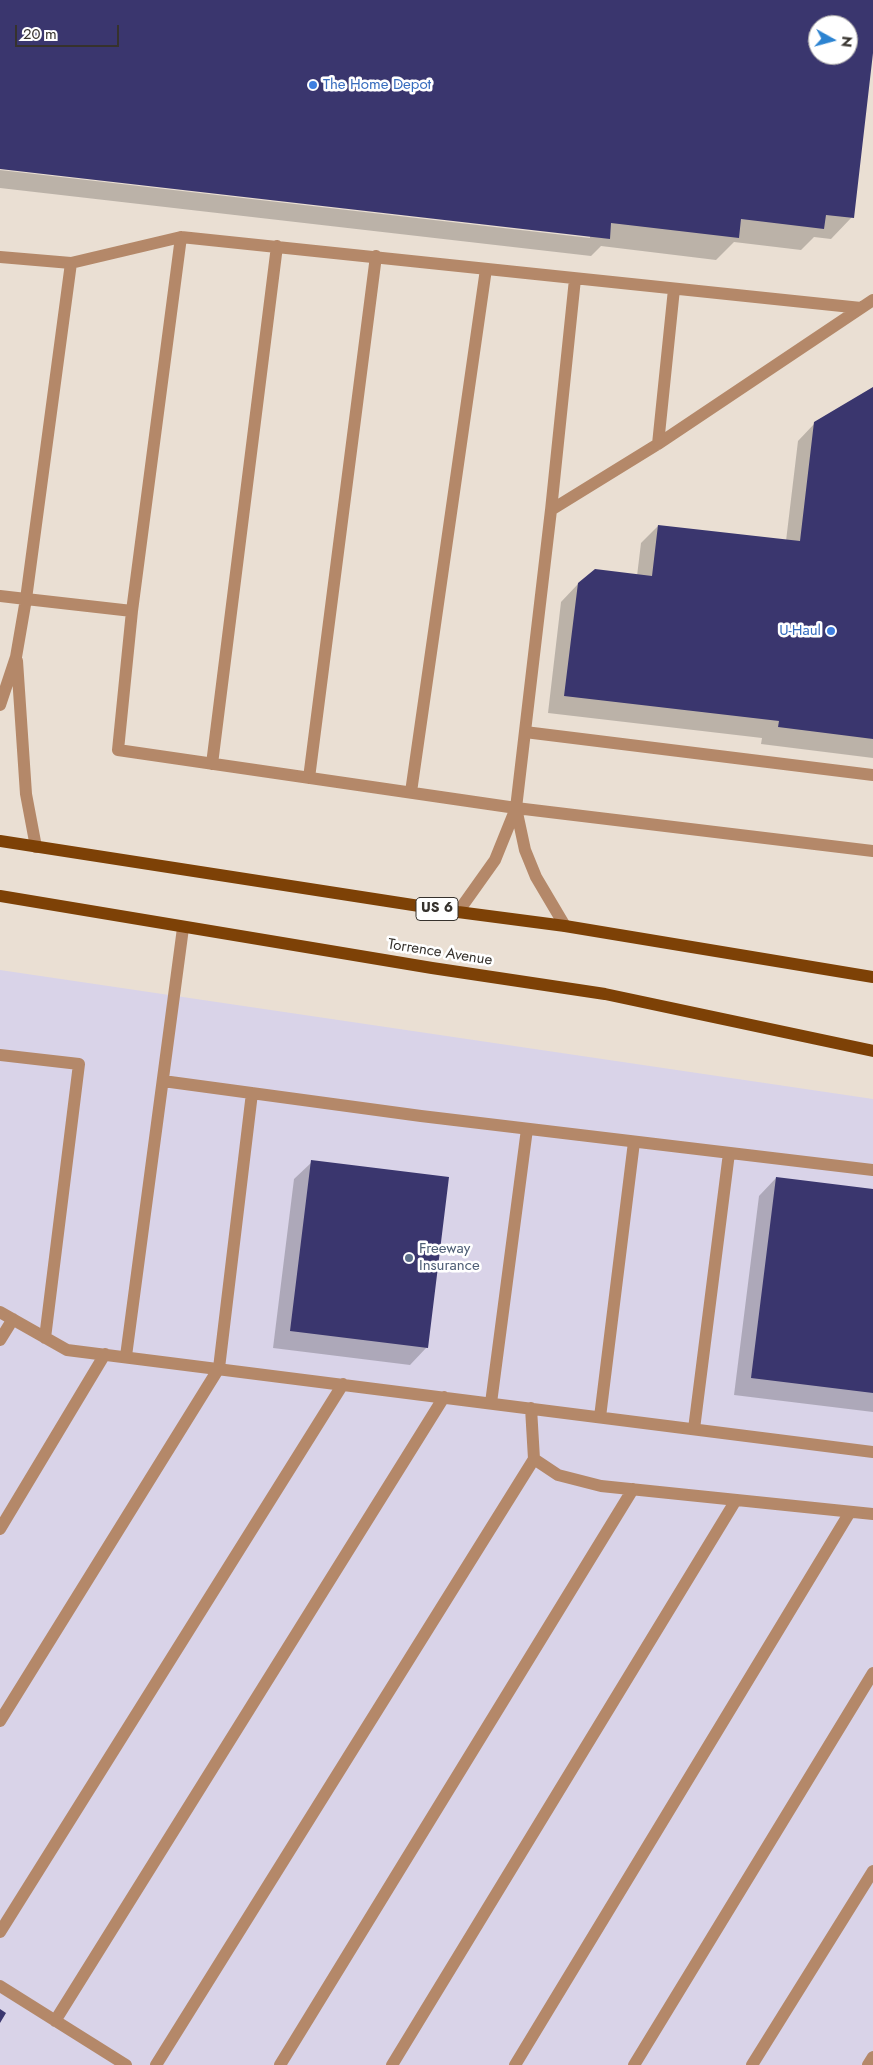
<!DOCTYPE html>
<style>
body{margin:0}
#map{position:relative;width:873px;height:2065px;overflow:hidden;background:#eadfd3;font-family:Jost,sans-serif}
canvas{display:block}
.north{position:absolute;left:808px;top:15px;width:50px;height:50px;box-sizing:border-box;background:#fff;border:1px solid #afadab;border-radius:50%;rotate:97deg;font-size:14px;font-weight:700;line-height:20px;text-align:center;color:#36322d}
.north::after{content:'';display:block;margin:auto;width:18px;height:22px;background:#2c83d1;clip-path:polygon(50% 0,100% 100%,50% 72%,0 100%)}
.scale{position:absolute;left:15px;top:25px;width:104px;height:22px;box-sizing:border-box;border:2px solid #36322d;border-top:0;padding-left:6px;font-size:15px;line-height:18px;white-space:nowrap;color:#36322d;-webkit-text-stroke:4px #fff;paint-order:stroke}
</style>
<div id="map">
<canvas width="873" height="2065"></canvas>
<div class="north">N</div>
<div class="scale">20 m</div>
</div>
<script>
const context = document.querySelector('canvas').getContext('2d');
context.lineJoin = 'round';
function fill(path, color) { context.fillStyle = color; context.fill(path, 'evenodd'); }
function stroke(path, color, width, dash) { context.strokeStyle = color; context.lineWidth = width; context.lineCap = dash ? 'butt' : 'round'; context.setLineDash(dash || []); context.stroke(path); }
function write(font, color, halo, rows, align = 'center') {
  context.font = font + ' Jost,sans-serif'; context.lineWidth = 5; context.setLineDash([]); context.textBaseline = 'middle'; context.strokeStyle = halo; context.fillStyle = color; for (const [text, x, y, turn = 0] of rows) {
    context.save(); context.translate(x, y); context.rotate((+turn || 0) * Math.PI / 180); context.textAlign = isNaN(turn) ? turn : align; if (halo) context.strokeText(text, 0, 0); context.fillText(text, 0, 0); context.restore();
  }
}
const commercial = new Path2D(`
 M0,970L873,1099V2065H0Z`);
const shadow = new Path2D(`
 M0,0H873V43L852,217L831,239L814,237L801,250L734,242L716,260L601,246L591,256L0,188V170L590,238V236L0,168ZM818,25H848V55H818Z
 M873,389V758L761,744L762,738L548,713L561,602L578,584L637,576L641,543L658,526L786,541L798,441L815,423Z
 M312,1162L427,1347L410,1365L273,1348L294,1179Z
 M776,1178L873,1190V1412L734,1395L759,1196Z`);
const building = new Path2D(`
 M0,0H873V53L854,218L826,215L824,229L741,219L739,238L611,223L610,239L0,169ZM818,25H848V55H818Z
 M873,387V739L778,727L779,721L564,696L578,583L595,569L652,576L658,525L800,541L814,422Z
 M311,1160L449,1177L428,1348L290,1331Z
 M776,1177L873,1189V1393L751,1378Z
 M0,2009L6,2013L0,2023Z`);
const minor = new Path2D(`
 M0,257L71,263L26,599L0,596
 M71,263L181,237L861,308
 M658,444L674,289
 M551,510L575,279
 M132,611L181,237
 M17,661L26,794L36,847
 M0,705L16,657L26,599L132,611L118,750L516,808L873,851
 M525,732L873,775
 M212,764L277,246
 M309,778L376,256
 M411,792L486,269
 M516,808L525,850L536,877L565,926
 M458,912L495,860L516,808L551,510L658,444L873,300
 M0,1055L79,1064L45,1338
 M163,1081L421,1116L873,1170
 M0,1312L67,1350L873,1452
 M0,1340L13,1319
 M126,1356L183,928
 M491,1403L527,1129
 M531,1408L534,1459L558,1475L601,1486L873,1514
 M600,1417L634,1142
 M694,1429L729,1153
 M0,1529L105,1354
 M0,1721L219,1368L252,1093
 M0,1932L343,1384
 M0,1986L126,2065
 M55,2021L444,1397
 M156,2065L534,1459
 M280,2065L633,1489
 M392,2065L736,1500
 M515,2065L850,1512
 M634,2065L873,1673
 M752,2065L873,1871
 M868,2065L873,2057`);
const major = new Path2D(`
 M0,841L458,912L565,926L873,977
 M0,896L432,968L605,994L873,1051`);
const markers = [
 [313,85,5,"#3f7fe0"],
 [831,631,5,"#3f7fe0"],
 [409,1258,5,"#5c6f8a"]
];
const shields = [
 [437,909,42]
];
const shieldNames = [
 ["US 6",437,909]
];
const shopNames = [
 ["The Home Depot",323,85],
 ["U-Haul",821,631,"right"]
];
const streetNames = [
 ["Torrence Avenue",440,953,9]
];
const serviceNames = [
 ["Freeway",419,1249],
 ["Insurance",419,1266]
];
fill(commercial, '#d9d3e8');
fill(shadow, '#0003');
fill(building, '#3a366e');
stroke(minor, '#b48869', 12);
stroke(major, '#7d4106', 12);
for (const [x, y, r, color] of markers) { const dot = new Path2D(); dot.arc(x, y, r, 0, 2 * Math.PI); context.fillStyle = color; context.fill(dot); stroke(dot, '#fff', 2); }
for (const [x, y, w] of shields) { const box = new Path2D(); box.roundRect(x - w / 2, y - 11.5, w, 23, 4); context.fillStyle = '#fff'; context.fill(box); stroke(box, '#36322d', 1); }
write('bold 14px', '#36322d', null, shieldNames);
write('15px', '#366cbe', '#fff', shopNames, 'left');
write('15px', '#36322d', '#fff', streetNames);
write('15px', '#4e5e75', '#fff', serviceNames, 'left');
</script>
